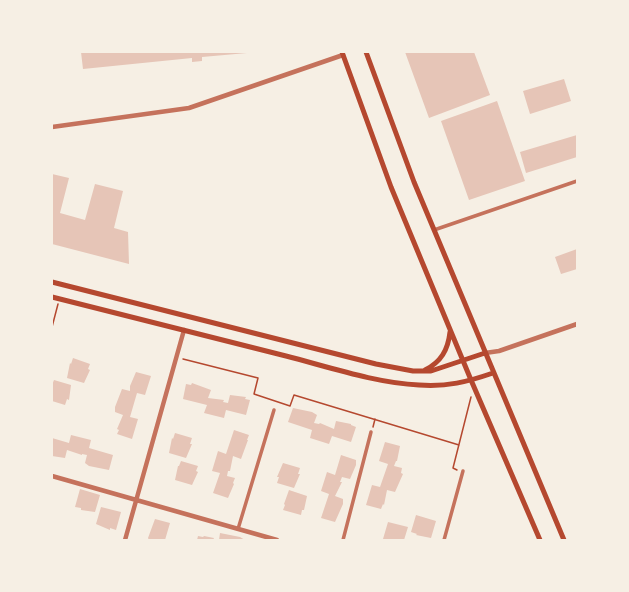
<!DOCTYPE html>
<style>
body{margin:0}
#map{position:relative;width:629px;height:592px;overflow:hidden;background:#f6efe4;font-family:Jost,sans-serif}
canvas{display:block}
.frame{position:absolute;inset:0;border:53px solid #f6efe4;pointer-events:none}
</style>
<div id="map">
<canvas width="629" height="592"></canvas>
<div class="frame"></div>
</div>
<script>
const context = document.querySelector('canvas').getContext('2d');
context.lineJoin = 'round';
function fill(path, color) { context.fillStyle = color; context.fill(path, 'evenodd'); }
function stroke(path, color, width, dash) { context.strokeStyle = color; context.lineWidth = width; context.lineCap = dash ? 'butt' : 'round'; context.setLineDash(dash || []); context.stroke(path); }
const building = new Path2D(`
 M81,52H246L247,53L202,57V61L192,62V58L83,69Z
 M405,52H474L490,95L429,118Z
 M564,79L571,101L530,114L523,91Z
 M497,101L525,181L469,200L441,121Z
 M577,135V157L526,173L520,152Z
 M52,174L69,178L60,213L85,220L95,184L123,191L114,228L128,232L129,264L52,244Z
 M577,249V269L561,274L555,257Z
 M73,358L90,364L88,369L90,370L84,383L67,378L70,363L71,364Z
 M136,372L151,376L145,395L137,393L130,417L138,419L132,439L117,434L119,430L117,429L123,415L115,412V407L122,389L130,391V386Z
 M54,380L71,385L69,400L67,399L65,405L52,401V385Z
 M192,383L211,390L208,398L224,400L223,402L228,403L230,395L246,397L245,399L250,400L246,415L226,410L224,418L204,413L207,405L183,399L186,384L191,385Z
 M293,408L312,412L317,415L314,423L319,424L320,423L334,429L336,421L351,424V425L356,427L351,442L332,436L329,444L310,438L312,430L288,422Z
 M234,430L249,435L247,440H248L241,459L233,456L230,471H228L227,476L235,478L233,483L234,484L228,498L213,493L220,473L212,471L218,451L226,454Z
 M175,433L192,438L190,444H192L186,458L169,453L172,438L173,439Z
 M71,435L91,440L89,448L113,455L109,470L89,466L85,463L87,455L82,454V455L67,450L65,458L52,456V438L69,443Z
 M385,442L400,446L397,461H396L394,466L402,468L401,473L403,474L395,492L387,490L384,505L383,504L381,509L366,505L372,485L380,487L388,464L379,461Z
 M341,455L356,460V465L350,479L342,477L340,482H342L335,496L343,499V504L335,522L321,518L329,494L321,491L327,472L335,475Z
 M181,461L198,466L196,471L198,472L192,485L175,480L178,466H179Z
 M283,463L300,468L298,474H300L294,488L277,483L279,477H277Z
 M80,489L100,495L95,512L81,510V508L75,507Z
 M289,490L307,496L304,510H302L301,515L283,510L285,505L284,504Z
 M101,507L121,512L116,530L110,528V530L96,524Z
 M416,515L436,521L431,538L416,535L417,534L411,532Z
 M155,519L170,523L165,540H149L148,538Z
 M388,522L408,527L404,540L383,539Z
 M220,533L240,537L245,540H219Z
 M198,536L203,537L204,536L214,538L213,540H197Z`);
const path = new Path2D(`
 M52,327L58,304
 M183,359L258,378L254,394L290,406L294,395L459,445
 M373,427L375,419
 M457,470L453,468L471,397`);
const minor = new Path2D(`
 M434,230L577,181
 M238,529L274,410
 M343,540L371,432
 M444,540L463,471`);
const tertiary = new Path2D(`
 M52,127L189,108L343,55
 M485,353L499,351L577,324
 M52,476L277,540
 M125,540L184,330`);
const secondary = new Path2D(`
 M342,52L391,187L471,380L540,540
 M366,52L414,182L564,540
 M52,282L376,364L413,371H431L485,353
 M52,297C130,316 208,336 286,356C329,367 376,383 419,385C447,387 467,382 493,373
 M425,370C441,362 448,350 450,332`);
fill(building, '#e6c5b7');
stroke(path, '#b5482f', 1.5);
stroke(minor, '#c5725c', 3.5);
stroke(tertiary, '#c5725c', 4.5);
stroke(secondary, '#b5482f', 5);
</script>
